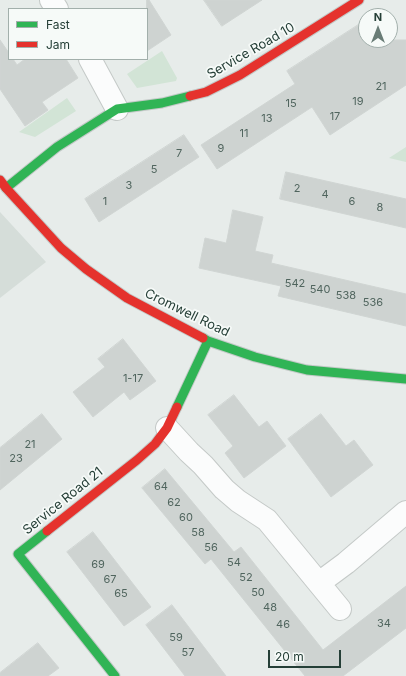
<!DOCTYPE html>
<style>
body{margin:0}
#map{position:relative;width:406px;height:676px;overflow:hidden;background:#e7ecea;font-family:Inter,sans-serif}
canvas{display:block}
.legend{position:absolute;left:8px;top:8px;width:140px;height:52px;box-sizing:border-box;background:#f6faf8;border:1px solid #a2afab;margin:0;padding:5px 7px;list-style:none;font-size:12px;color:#253f37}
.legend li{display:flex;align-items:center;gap:8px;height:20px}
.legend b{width:20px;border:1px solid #a2afab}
.north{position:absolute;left:358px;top:8px;width:40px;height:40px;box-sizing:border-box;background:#f6faf8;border:1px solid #a2afab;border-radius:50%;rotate:0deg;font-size:11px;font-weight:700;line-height:16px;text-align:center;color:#253f37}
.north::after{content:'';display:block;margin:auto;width:14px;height:18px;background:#697c76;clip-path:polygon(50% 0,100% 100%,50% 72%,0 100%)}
.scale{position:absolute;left:268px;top:650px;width:73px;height:18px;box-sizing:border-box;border:2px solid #253f37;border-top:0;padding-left:5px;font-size:12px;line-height:14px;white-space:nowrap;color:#253f37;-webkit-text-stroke:3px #f6faf8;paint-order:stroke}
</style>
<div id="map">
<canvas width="406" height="676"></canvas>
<ul class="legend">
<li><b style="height:5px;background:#30b455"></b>Fast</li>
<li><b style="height:5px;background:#e5322d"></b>Jam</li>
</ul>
<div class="north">N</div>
<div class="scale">20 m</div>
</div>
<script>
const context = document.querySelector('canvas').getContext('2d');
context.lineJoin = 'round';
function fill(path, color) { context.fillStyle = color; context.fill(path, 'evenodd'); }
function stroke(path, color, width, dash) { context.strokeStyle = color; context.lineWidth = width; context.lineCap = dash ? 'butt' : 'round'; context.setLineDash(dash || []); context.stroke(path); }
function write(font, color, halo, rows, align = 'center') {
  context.font = font + ' Inter,sans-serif'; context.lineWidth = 3.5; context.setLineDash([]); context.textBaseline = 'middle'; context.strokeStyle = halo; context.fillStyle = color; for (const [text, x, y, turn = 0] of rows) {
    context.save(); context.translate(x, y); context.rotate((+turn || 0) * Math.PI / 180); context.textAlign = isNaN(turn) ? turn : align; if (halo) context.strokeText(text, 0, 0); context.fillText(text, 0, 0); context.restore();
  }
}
const built = new Path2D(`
 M0,212L46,262L0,298Z`);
const green = new Path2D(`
 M162,51L177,78L176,81L137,88L127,74Z
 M67,98L76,111L35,137L19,132Z
 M406,147V162L389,158Z`);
const building = new Path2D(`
 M147,0H149L171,35L147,51Z
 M204,0H262L222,26Z
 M366,20V40H390V35L393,40H406V85L330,135L312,107L217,169L201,145L295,84L287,71Z
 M0,40L9,53V59H13L17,65L25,59H66L78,78L42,102L48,110L25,126L0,89Z
 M184,135L199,157L99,222L85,199Z
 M286,172L406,199V228L280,199Z
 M233,210L263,217L255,251L273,255L271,263L406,294V326L278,296L281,286L199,268L205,238L226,243Z
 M123,339L156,381L130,400L124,392L93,417L73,392L105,367L98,359Z
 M234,395L259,427L267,421L286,446L244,478L225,453L233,446L208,415Z
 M42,414L62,439L0,490V448Z
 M321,414L346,446L354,440L373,465L331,497L288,439Z
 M165,469L234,552L241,547L323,650L406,586V628L343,676H305L211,559L205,564L142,488Z
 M93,532L151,607L124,626L67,552Z
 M172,605L207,651L226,676H185L146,625Z
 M38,643L59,668L48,676H0V673Z`);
const street = new Path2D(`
 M51,0L57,9
 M90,59L117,109
 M167,428L189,452L203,465L224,489L238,501L267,520L340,609
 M319,583L346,563L406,512`);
const fast = new Path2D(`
 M6,188L57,147L117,109L162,103L190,96
 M203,338L208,341L255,357L307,370L406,379
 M177,407L208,341
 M47,531L18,554L115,676`);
const jam = new Path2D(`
 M190,96L206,92L240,75L359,0
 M0,180L6,188L61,248L86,269L127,298L203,338
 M47,531L137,460L155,444L167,428L177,407`);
const numberNames = [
 ["21",381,87],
 ["19",358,102],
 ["15",291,104],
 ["17",335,117],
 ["13",267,119],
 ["11",244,134],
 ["9",221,149],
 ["7",179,154],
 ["5",154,170],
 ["3",129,186],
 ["2",297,189],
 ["4",325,195],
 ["1",105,202],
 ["6",352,202],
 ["8",380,208],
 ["542",295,284],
 ["540",320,290],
 ["538",346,296],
 ["536",373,303],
 ["1-17",133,379],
 ["21",30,445],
 ["23",16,459],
 ["64",161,487],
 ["62",174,503],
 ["60",186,518],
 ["58",198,533],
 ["56",211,548],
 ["54",234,563],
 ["69",98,565],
 ["52",246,578],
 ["67",110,580],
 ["50",258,593],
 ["65",121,594],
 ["48",270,608],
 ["34",384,624],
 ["46",283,625],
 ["59",176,638],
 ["57",188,653]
];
const streetNames = [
 ["Service Road 10",251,51,-30],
 ["Cromwell Road",187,313,26],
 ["Service Road 21",63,501,-39]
];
fill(built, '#d5ddd9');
fill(green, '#d2e4d6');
fill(building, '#ced3d1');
stroke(building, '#d0d5d3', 1);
stroke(street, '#c4c9c7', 24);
stroke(fast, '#c3c9c7', 11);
stroke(jam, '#c3c9c7', 11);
stroke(street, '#fbfcfc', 22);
stroke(fast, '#30b455', 9);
stroke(jam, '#e5322d', 9);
write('11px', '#50655e', null, numberNames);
write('13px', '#253f37', '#f6faf8', streetNames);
</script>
